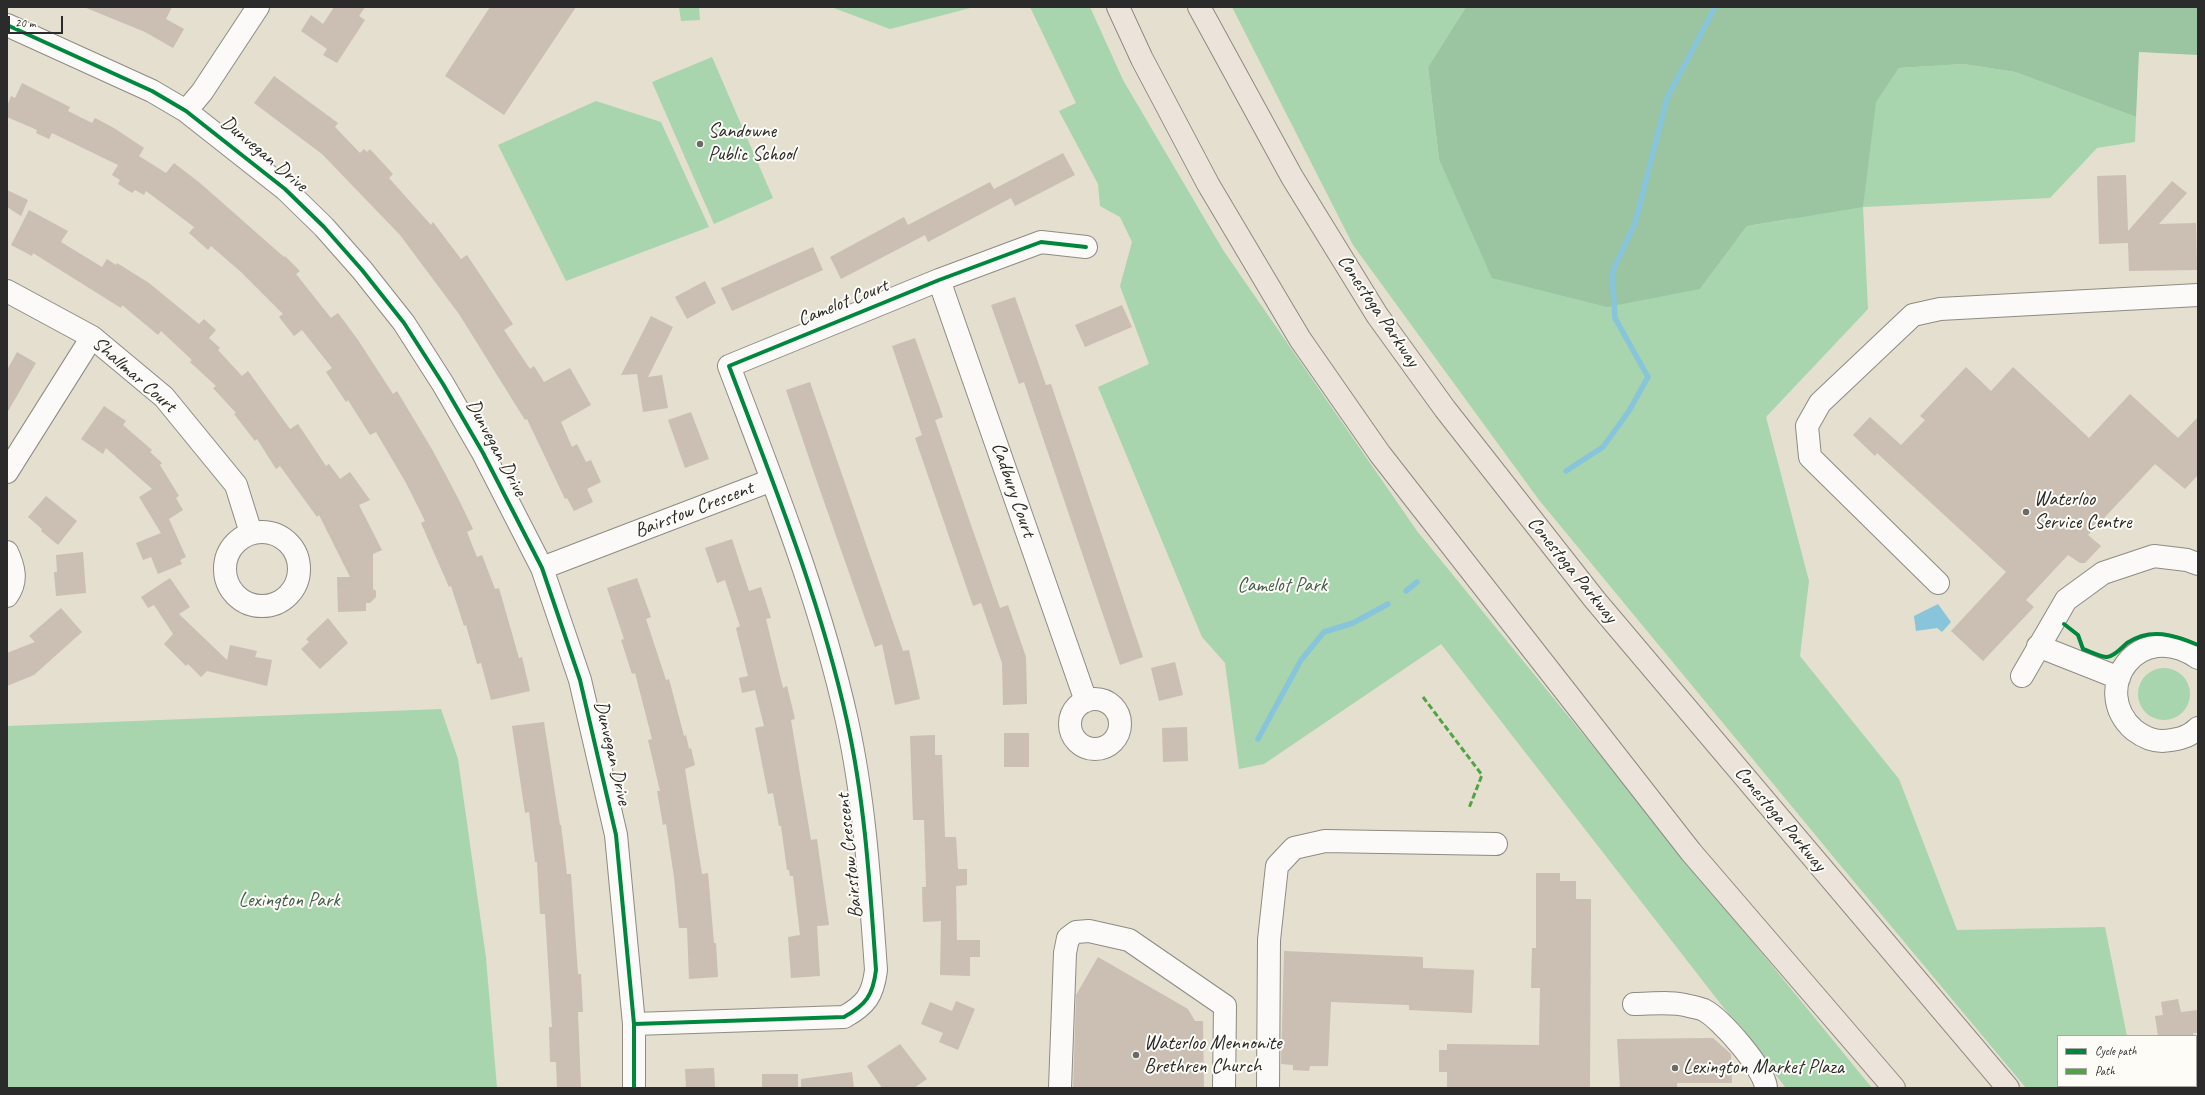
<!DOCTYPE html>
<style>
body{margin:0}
#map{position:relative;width:2205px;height:1095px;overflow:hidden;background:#e4dfcf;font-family:Caveat,sans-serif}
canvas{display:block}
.frame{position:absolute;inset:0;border:8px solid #2b2b2b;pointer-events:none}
.legend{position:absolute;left:2057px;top:1035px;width:140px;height:52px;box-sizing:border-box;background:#fdfcf7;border:1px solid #a9a8a5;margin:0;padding:5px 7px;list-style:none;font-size:12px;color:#2b2b2b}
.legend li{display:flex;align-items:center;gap:8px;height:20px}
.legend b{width:20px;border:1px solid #a9a8a5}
.scale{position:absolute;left:8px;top:16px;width:55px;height:18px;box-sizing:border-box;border:2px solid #2b2b2b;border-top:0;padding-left:5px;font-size:12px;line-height:14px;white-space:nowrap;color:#2b2b2b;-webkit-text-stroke:3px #fdfcf7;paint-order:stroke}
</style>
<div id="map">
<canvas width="2205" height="1095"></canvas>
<div class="frame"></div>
<ul class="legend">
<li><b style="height:5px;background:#00873e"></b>Cycle path</li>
<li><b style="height:5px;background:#51a443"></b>Path</li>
</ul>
<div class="scale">20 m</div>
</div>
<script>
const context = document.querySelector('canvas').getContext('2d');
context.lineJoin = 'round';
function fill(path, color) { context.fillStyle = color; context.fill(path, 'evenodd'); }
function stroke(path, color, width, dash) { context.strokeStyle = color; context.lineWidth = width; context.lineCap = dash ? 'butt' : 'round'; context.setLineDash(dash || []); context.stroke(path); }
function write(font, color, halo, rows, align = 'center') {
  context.font = font + ' Caveat,sans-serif'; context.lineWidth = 4; context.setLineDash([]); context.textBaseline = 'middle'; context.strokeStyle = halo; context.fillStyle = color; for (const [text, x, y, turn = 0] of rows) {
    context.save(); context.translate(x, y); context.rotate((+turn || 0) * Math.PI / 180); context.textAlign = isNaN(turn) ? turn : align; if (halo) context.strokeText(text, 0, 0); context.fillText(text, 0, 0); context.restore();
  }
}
const green = new Path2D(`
 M679,7H699L700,20L681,21Z
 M831,7H974L890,29Z
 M1030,7H1090L1123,80L1223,250L1417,531L1872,1088H1786L1441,644L1264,764L1239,769L1225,663L1202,637L1098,387L1149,364L1120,286L1132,242L1120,217L1100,206L1098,184L1059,111L1076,103Z
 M1232,7H1466L1428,67L1439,159L1700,289L1747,226L1791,219L1899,68L1964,64L2015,72L2136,117L2135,142L2097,148L2050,198L1863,207L1868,309L1766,417L1809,581L1800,656L1899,779L1957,930L2105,927L2127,1036H2058V1086H2137L2138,1088H2026L1836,860L1539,500L1353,245Z
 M712,57L773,198L714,224L652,82Z
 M596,101L661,122L709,227L566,281L498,145Z
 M2138 694a26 26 0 1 1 52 0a26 26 0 1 1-52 0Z
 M441,709L458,759L486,958L497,1088H7V726Z`);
const forest = new Path2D(`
 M1466,7H2198V55L2139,52L2136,117L2015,72L1964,64L1899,68L1876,102L1863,207L1747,226L1700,289L1607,307L1492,278L1439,159L1428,67Z`);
const water = new Path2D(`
 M1938,604L1951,622L1942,632L1937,628L1916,631L1914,616Z`);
const stream = new Path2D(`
 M1566,471L1603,447L1629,411L1648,377L1615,318L1612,273L1635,223L1667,98L1715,7
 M1406,591L1417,582
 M1258,739L1301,660L1324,632L1353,623L1388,604`);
const building = new Path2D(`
 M84,7H172L166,19L184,29L173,48L145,32Z
 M334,7H365L359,16L365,20L337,63L323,55L327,49L301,31L311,15L323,24Z
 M490,7H576L504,115L445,76Z
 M274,76L338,123L335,127L360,153L364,149L367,152L370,149L393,174L389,178L431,225L433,222L461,259L467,255L513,324L504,330L530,369L534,366L544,382L570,368L591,405L561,422L572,447L577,444L586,462L591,460L601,482L587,489L593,502L574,511L567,498L565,499L527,419L525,420L459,314L400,235L322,154L254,103Z
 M22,83L70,107L68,111L92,123L95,118L114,128L144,148L139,156L166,173L174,163L200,183L284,257L285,256L300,271L296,274L331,318L338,313L358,340L393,394L397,391L433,451L458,498L473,529L467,532L477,557L482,555L495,589L499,588L519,658L522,657L530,691L491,700L481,663L477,664L466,625L464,626L451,586L449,587L421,523L425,521L406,483L376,432L370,435L348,400L346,402L326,372L332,368L302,330L294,336L279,317L283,314L241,272L211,246L208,250L189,233L194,227L146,191L144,195L135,190L132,193L118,184L120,180L112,175L118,165L52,133L49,139L36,133L37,130L7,117V106L11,96L15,98Z
 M1063,153L1075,175L1015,206L1011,198L928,242L925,235L841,279L830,257L904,217L908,225L990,182L994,189Z
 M2126,175L2128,231L2172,181L2187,193L2159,224L2196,223L2197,270L2129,271L2128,243L2099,244L2097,176Z
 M7,190L28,200L21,216L7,207Z
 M29,210L68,231L61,242L102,267L107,259L116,265L117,263L149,283L199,324L204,319L216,330L209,338L220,348L218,350L242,376L248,371L290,429L298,424L326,466L329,464L340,479L350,472L370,500L359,505L382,550L373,554V589L376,591V597L370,603H366V611L338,612L337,577H350L319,515L317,517L280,466L276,469L257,439L255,441L234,414L236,413L213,388L216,386L190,362L192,360L161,331L158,335L122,305L121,308L33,253L32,256L11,245Z
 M813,247L823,270L732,311L721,288Z
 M705,281L716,303L687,319L675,297Z
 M1015,297L1046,385L1051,384L1143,657L1120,665L1024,382L1019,384L991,305Z
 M1122,305L1132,327L1085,347L1075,325Z
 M651,316L673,327L648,377L662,375L668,408L643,412L637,374L621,375Z
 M915,338L943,417L935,420L970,522L1000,608L1008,605L1026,657L1027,704L1003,705L1002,663L981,603L973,606L915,438L922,435L892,346Z
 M17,352L36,363L7,413V370Z
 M1966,367L1991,391L2013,367L2089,438L2130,394L2178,438L2198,417V475L2185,489L2155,464L2088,535L2101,546L2085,563H2080L2068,555L2026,600L2034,607L1983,661L1951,631L2006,572L1877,453L1875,456L1853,435L1870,417L1901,445L1925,420L1920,416Z
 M810,382L903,651L909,650L920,699L895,705L882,644L875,647L813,470L786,390Z
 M104,406L126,421L123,425L152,450L150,452L162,463L160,465L179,496L176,498L183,510L169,519L186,557L180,560L182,564L158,574L151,557L143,560L136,543L161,533L139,497L152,489L106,448L103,454L81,439Z
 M691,412L709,459L685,468L668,420Z
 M46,496L77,521L58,545L41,531L42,529L28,517Z
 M732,539L749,591L761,587L771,618L766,619L783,688L787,686L795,719L791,720L811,840L817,839L829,925L817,926L820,976L791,978L788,937L800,935L793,876H790L789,870H787L781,826H779L773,793L768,794L755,728L764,726L755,690L742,693L739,678L748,676L736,628L740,626L725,580L717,583L705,548Z
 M83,552L86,593L56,596L54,572H57L56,555Z
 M170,578L190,607L179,614L227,660L230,645L257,651L255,657L272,660L267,686L207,671L201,677L188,664L186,666L164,644L173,634L154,605L148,608L141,597Z
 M637,578L651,617L646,619L666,680L669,679L684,736L686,735L689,749L691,748L695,765L685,769L702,874L708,873L714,943H716L718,977L689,979L687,928H679L674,877L666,824L663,825L657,791H660L648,740L652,739L635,673L632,674L621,640L624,639L607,588Z
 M61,608L82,632L34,675L7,686V653L35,642L29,636Z
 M328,618L348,643L320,669L301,649L309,642L306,639Z
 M1175,662L1183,695L1159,701L1151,668Z
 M544,722L560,825H561L567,874H571L578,974H581L583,1012H578L581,1088H557L556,1062H550L549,1027H552L545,914H540L537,862H535L529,812L525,813L512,726Z
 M1187,727L1188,761L1163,762L1162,728Z
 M1004,733H1029V767H1004Z
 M935,735V755H942L945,837H956L958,869H967V885L956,886L957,940H980V957H970V976L940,975L941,921L923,922L922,887H926L924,820H913L910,736Z
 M1536,873H1560V881H1576V899H1591L1590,1088H1447V1072H1439V1050H1447V1044L1539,1045L1540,988H1531L1532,948H1536Z
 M1284,951L1423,957V968L1474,970L1472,1013L1409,1010V1005L1331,1002L1328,1066H1310L1309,1071L1293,1070V1065L1281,1064Z
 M1098,957L1188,1009L1195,1021H1203L1204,1088H1073L1076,995Z
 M2178,999L2181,1012L2198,1010V1033H2193L2194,1036H2158L2155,1016L2163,1015L2161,1002Z
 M956,1001L975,1009L958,1050L939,1042L943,1033L921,1024L930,1002L952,1011Z
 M1713,1038L1731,1054L1732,1083H1677V1088H1620L1617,1039Z
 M900,1044L927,1079L914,1088H882L867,1066Z
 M714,1068L715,1088H686L685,1069Z
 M852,1072L854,1088H801V1079Z
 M762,1074H798V1088H762Z`);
const minor = new Path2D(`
 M7,25L152,91L186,111L285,189L324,227L362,270L404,323L443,384L483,453L542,568L580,680L616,835L634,1024V1088
 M186,111L202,92L258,7
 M939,280L1086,701
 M7,291L92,337L164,397L236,485L251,533
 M7,472L92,337
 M225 569a37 37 0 1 1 74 0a37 37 0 1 1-74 0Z
 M7,552C14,567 18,581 7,596
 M542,568L772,480
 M1938,583L1810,457L1807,426L1820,403L1913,315L1940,309L2198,295
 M2038,646L2119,678
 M2198,658C2139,617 2088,689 2134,730C2142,736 2153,741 2162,741C2176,740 2188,738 2198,728
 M2022,676L2066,600L2103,573L2154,556L2187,560L2198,564
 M1070 724a25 25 0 1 1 50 0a25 25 0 1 1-50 0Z
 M1634,1004C1651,1004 1672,1001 1689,1006C1694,1007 1699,1008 1704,1010C1721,1019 1765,1069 1766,1088
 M634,1024L844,1017C866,1005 873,995 876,970C870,887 865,802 847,721C820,599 773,482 729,366L939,280L1041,242L1086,247
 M1060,1088L1065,953L1068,938L1076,932L1089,931L1129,940L1225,1006L1224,1088
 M1268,1088L1269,940L1277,866L1294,848L1325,841L1496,844`);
const highway = new Path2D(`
 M1118,7L1142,59L1208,184L1300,339L1380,454L1691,852L1894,1088
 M1199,7L1292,177L1377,315L1445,409L1595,600L2008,1088`);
const quiet = new Path2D(`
 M1423,697L1482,775L1469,808`);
const cycleway = new Path2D(`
 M7,25L152,91L186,111L285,189L324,227L362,270L404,323L443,384L483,453L542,568L580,680L616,835L634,1024V1088
 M2064,624L2078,635L2083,649C2089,651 2100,657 2107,657C2115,656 2121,648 2127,643C2151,627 2174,635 2198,645
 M634,1024L844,1017C866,1005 873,995 876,970C870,887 865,802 847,721C820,599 773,482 729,366L939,280L1041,242L1086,247`);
const markers = [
 [700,144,4,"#6c6a64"],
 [2026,512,4,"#6c6a64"],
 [1136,1055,4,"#6c6a64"],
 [1675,1068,4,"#6c6a64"]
];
const poiNames = [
 ["Sandowne",708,132],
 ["Public School",708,155],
 ["Waterloo",2034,500],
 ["Service Centre",2034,523],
 ["Waterloo Mennonite",1144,1044],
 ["Brethren Church",1144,1067],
 ["Lexington Market Plaza",1683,1068]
];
const streetNames = [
 ["Dunvegan Drive",264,154,40],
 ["Camelot Court",843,303,-22],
 ["Conestoga Parkway",1378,311,56],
 ["Shallmar Court",134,375,41],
 ["Dunvegan Drive",496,448,62],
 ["Cadbury Court",1013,490,71],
 ["Bairstow Crescent",694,510,-21],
 ["Conestoga Parkway",1572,570,51],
 ["Dunvegan Drive",612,753,77],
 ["Conestoga Parkway",1780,819,50],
 ["Bairstow Crescent",850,856,-96]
];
const parkNames = [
 ["Camelot Park",1282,586],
 ["Lexington Park",289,901]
];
fill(green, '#a8d5ad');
fill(forest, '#9bc5a1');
fill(water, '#88c5da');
stroke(stream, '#88c5da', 5.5);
fill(building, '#cbbeb2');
stroke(minor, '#8d8b83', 24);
stroke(highway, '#8d8b83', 24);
stroke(minor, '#fbfaf8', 22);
stroke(highway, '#ece4db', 22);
stroke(quiet, '#51a443', 3, [6, 3]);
stroke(cycleway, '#00873e', 4);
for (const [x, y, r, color] of markers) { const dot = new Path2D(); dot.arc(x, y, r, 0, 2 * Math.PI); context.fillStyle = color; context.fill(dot); stroke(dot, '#fdfcf7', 1.5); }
write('20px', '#2b2b2b', '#fdfcf7', poiNames, 'left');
write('20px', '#2b2b2b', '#fdfcf7', streetNames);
write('20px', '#425c4a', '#fdfcf7', parkNames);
</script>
